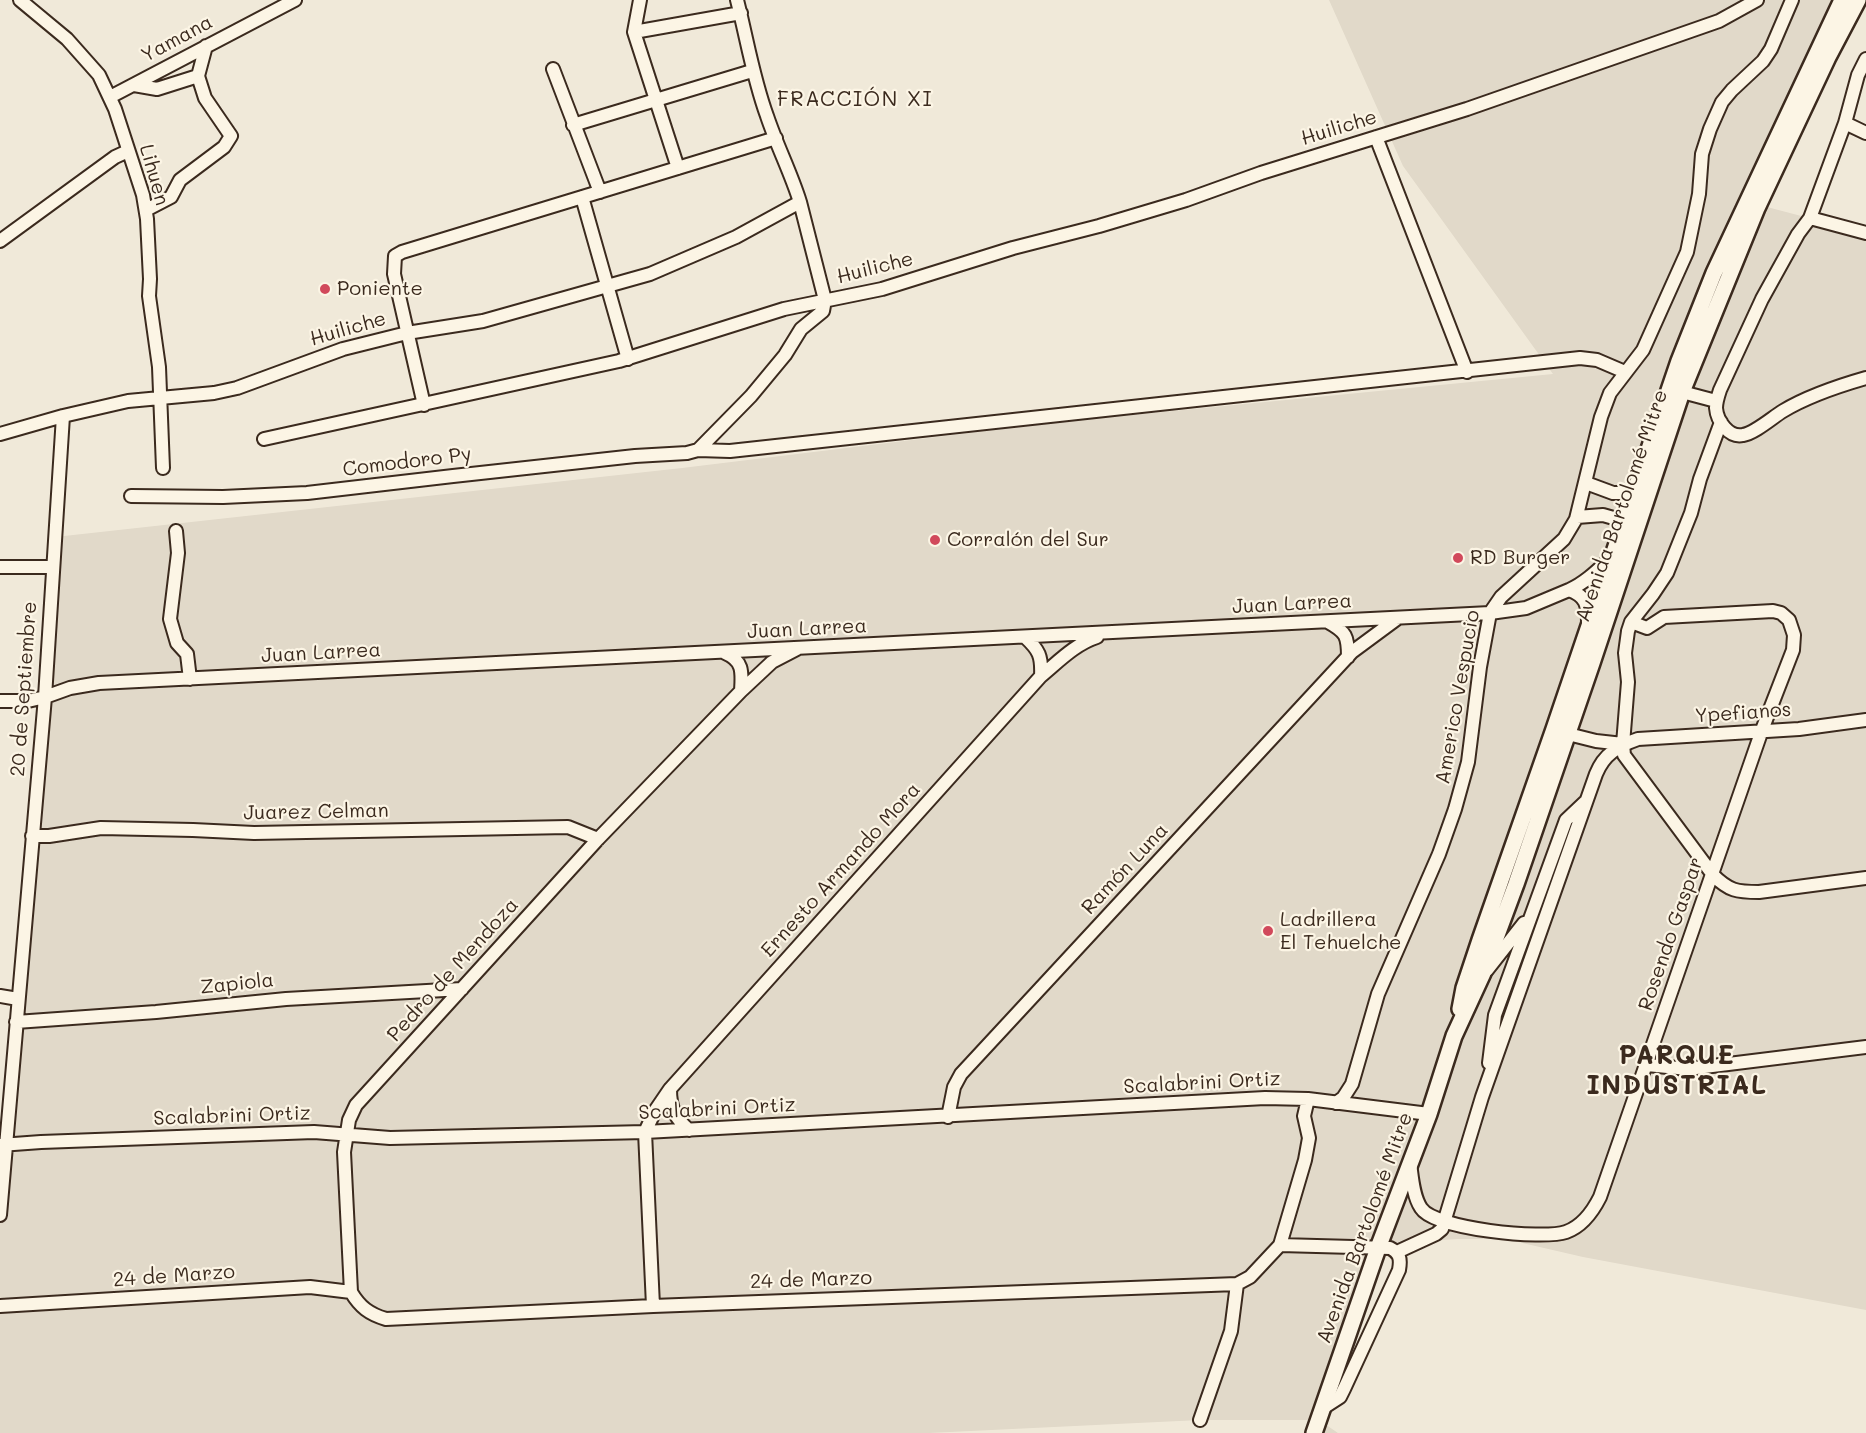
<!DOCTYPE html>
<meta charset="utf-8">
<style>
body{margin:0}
canvas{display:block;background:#f0e9d9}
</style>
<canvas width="1866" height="1433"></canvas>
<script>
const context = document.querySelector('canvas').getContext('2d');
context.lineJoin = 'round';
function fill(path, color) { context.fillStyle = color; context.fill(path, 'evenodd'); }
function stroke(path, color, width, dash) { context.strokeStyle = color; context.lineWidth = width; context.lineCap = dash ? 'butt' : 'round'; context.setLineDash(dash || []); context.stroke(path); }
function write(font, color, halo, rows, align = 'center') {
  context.font = font + ' Mali,sans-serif'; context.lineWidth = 4.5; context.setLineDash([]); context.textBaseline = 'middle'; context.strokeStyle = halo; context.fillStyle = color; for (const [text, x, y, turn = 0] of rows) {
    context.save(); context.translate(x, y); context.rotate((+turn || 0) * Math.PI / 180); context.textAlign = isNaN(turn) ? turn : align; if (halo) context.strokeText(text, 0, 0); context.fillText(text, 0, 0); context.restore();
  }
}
const built = new Path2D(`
 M1329,0H1842L1748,202L1866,233V1310L1583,1257L1505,1239H1458L1398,1243L1378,1248L1319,1420L1338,1433H1314L1318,1420H1200L929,1433H0V1215L55,537L682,468L1060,422L1553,374L1403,166Z`);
const minor = new Path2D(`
 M20,0L67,39L99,75L115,109L143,195L147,219L150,279L149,296L159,367L163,468
 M640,0L634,32L678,168
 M737,0C747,39 753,78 767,116C777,146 791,173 800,202
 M634,32L741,13
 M1866,59L1858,75L1845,123L1810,218L1798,234L1762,299L1720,390C1718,396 1716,402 1716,408C1717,421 1729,438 1743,435C1755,433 1773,417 1783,411C1808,396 1838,386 1866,378
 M553,69L600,192
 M134,85L157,89L198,76
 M110,97L295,0
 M1845,123L1866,133
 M573,125L752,71
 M1376,137L1467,372
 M582,197L628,359
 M146,210L171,197L180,180L224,147L231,136L205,98L198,76L206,46
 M1810,218L1866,233
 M0,241L115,157L128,151
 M1682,392L1716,401
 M424,405L394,274L395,256L402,252L776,138
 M1721,422L1700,479L1691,513L1667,573L1653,594L1631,622L1628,631L1625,653L1628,682L1623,744L1624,755L1713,875C1729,891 1737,892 1759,892L1866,878
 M0,434L63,416L128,401L214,393L237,388L343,349L407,333L483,321L650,274L736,237L800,202L825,300L823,311L801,329L785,355L751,396L698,450L687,453L635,456L453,476L307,493L223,497L131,496
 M264,439L619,361L784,309L882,289L1013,248L1099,226L1186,200L1261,173L1467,109L1719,21L1757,0
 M698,450L730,451L1580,358L1597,360L1625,372
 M1586,483L1613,493H1634
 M1577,517L1603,515L1624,521
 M176,531L178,553L170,619L177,643L187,654L190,679
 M0,567H53
 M1328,622C1346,632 1348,636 1348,657
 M1588,623C1588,605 1586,596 1569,590C1585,583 1598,570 1611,558
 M1025,637C1039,650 1042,656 1041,676
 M797,649L772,662L741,691L598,839L356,1105L349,1120L344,1152L351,1292C360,1307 369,1314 386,1319L653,1306L1237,1284
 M725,653C744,661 742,673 741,691
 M0,701H28L45,697L70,688L99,683L1490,613L1526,608L1569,590
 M1568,734L1596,741L1623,744
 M32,836H49L101,828L193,830L254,833L568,827L598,839
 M1487,970L1524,923
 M0,996L18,999
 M16,1022L156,1012L286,999L462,989
 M1489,1063L1495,1015L1566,820L1585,802
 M1647,1065L1688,1069L1866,1047
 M670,1089C670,1108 675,1118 689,1130
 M1336,1103L1343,1098L1352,1084L1378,994L1439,854L1455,809L1468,762L1480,667L1490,613L1501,597L1564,539L1576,519L1601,417L1610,393L1643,350L1687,252L1699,194L1702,154L1710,129L1722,102L1732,90L1763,61L1771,49L1792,0
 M948,1117L954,1087L961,1074L1352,652L1398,618
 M0,1145L41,1142L314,1132L390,1138L645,1132L1265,1098L1308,1099L1429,1114
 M1410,1163C1412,1177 1413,1196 1421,1208C1434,1229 1543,1240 1566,1232C1583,1226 1593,1211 1600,1197L1762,730L1793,650L1794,635L1789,620L1781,613L1773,611L1664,617L1647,628L1631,622
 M0,1215L45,697L63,416
 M1280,1245L1390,1248C1400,1253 1401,1259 1399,1270L1344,1389L1340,1397L1323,1408
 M1397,1252L1436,1234L1442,1229L1482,1097L1596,774C1604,754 1618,746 1638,739L1799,729L1866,720
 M0,1306L310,1287L351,1292
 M653,1306L645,1132L655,1111L670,1089L1041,676C1058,662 1075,644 1097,637
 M1200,1420L1231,1331L1237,1284L1250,1277L1280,1245L1305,1160L1309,1138L1304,1116L1308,1099`);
const major = new Path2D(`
 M1460,1009L1464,988L1480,940L1554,729L1679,361L1714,273L1842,0
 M1314,1433L1378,1248L1429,1114L1454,1036L1483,973L1516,884L1592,663L1682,392L1757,208L1828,57L1858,0`);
const markers = [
 [325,289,6,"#d1495b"],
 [935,540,6,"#d1495b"],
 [1458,558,6,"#d1495b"],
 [1268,931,6,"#d1495b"]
];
const streetNames = [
 ["Yamana",177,39,-28],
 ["Huiliche",1339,128,-17],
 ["Lihuen",154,175,74],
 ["Huiliche",875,268,-14],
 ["Huiliche",348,329,-16],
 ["Comodoro Py",407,462,-7],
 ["Avenida Bartolomé Mitre",1622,506,-71],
 ["Juan Larrea",1292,604,-3],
 ["Juan Larrea",807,629,-3],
 ["Juan Larrea",321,653,-3],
 ["20 de Septiembre",24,689,-86],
 ["Americo Vespucio",1458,697,-80],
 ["Ypefianos",1743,713,-4],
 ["Juarez Celman",316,812,-1],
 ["Ramón Luna",1125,869,-47],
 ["Ernesto Armando Mora",841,870,-48],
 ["Rosendo Gaspar",1671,934,-71],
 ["Pedro de Mendoza",453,970,-48],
 ["Zapiola",237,984,-6],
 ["Scalabrini Ortiz",1202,1083,-3],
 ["Scalabrini Ortiz",717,1109,-3],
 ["Scalabrini Ortiz",232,1116,-2],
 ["Avenida Bartolomé Mitre",1365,1228,-70],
 ["24 de Marzo",174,1276,-4],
 ["24 de Marzo",811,1280,-2]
];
const poiNames = [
 ["Poniente",337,289],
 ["Corralón del Sur",947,540],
 ["RD Burger",1470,558],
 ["Ladrillera",1280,920],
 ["El Tehuelche",1280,943]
];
const neighbourhoodNames = [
 ["FRACCIÓN XI",855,100]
];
const districtNames = [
 ["PARQUE",1677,1056],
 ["INDUSTRIAL",1677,1086]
];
fill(built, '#e1d9c9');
stroke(minor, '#3b2a1e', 16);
stroke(major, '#3b2a1e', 20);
stroke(minor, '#fcf5e5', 12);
stroke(major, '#fcf5e5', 15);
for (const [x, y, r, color] of markers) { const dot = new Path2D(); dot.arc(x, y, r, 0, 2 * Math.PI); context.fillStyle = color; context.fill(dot); stroke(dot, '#fcf5e5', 2); }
write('20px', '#3b2a1e', '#fcf5e5', streetNames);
write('20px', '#3b2a1e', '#fcf5e5', poiNames, 'left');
context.letterSpacing = '1.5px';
write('21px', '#3b2a1e', '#fcf5e5', neighbourhoodNames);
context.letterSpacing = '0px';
context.letterSpacing = '1.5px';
write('bold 26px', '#3b2a1e', '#fcf5e5', districtNames);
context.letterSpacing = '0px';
</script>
